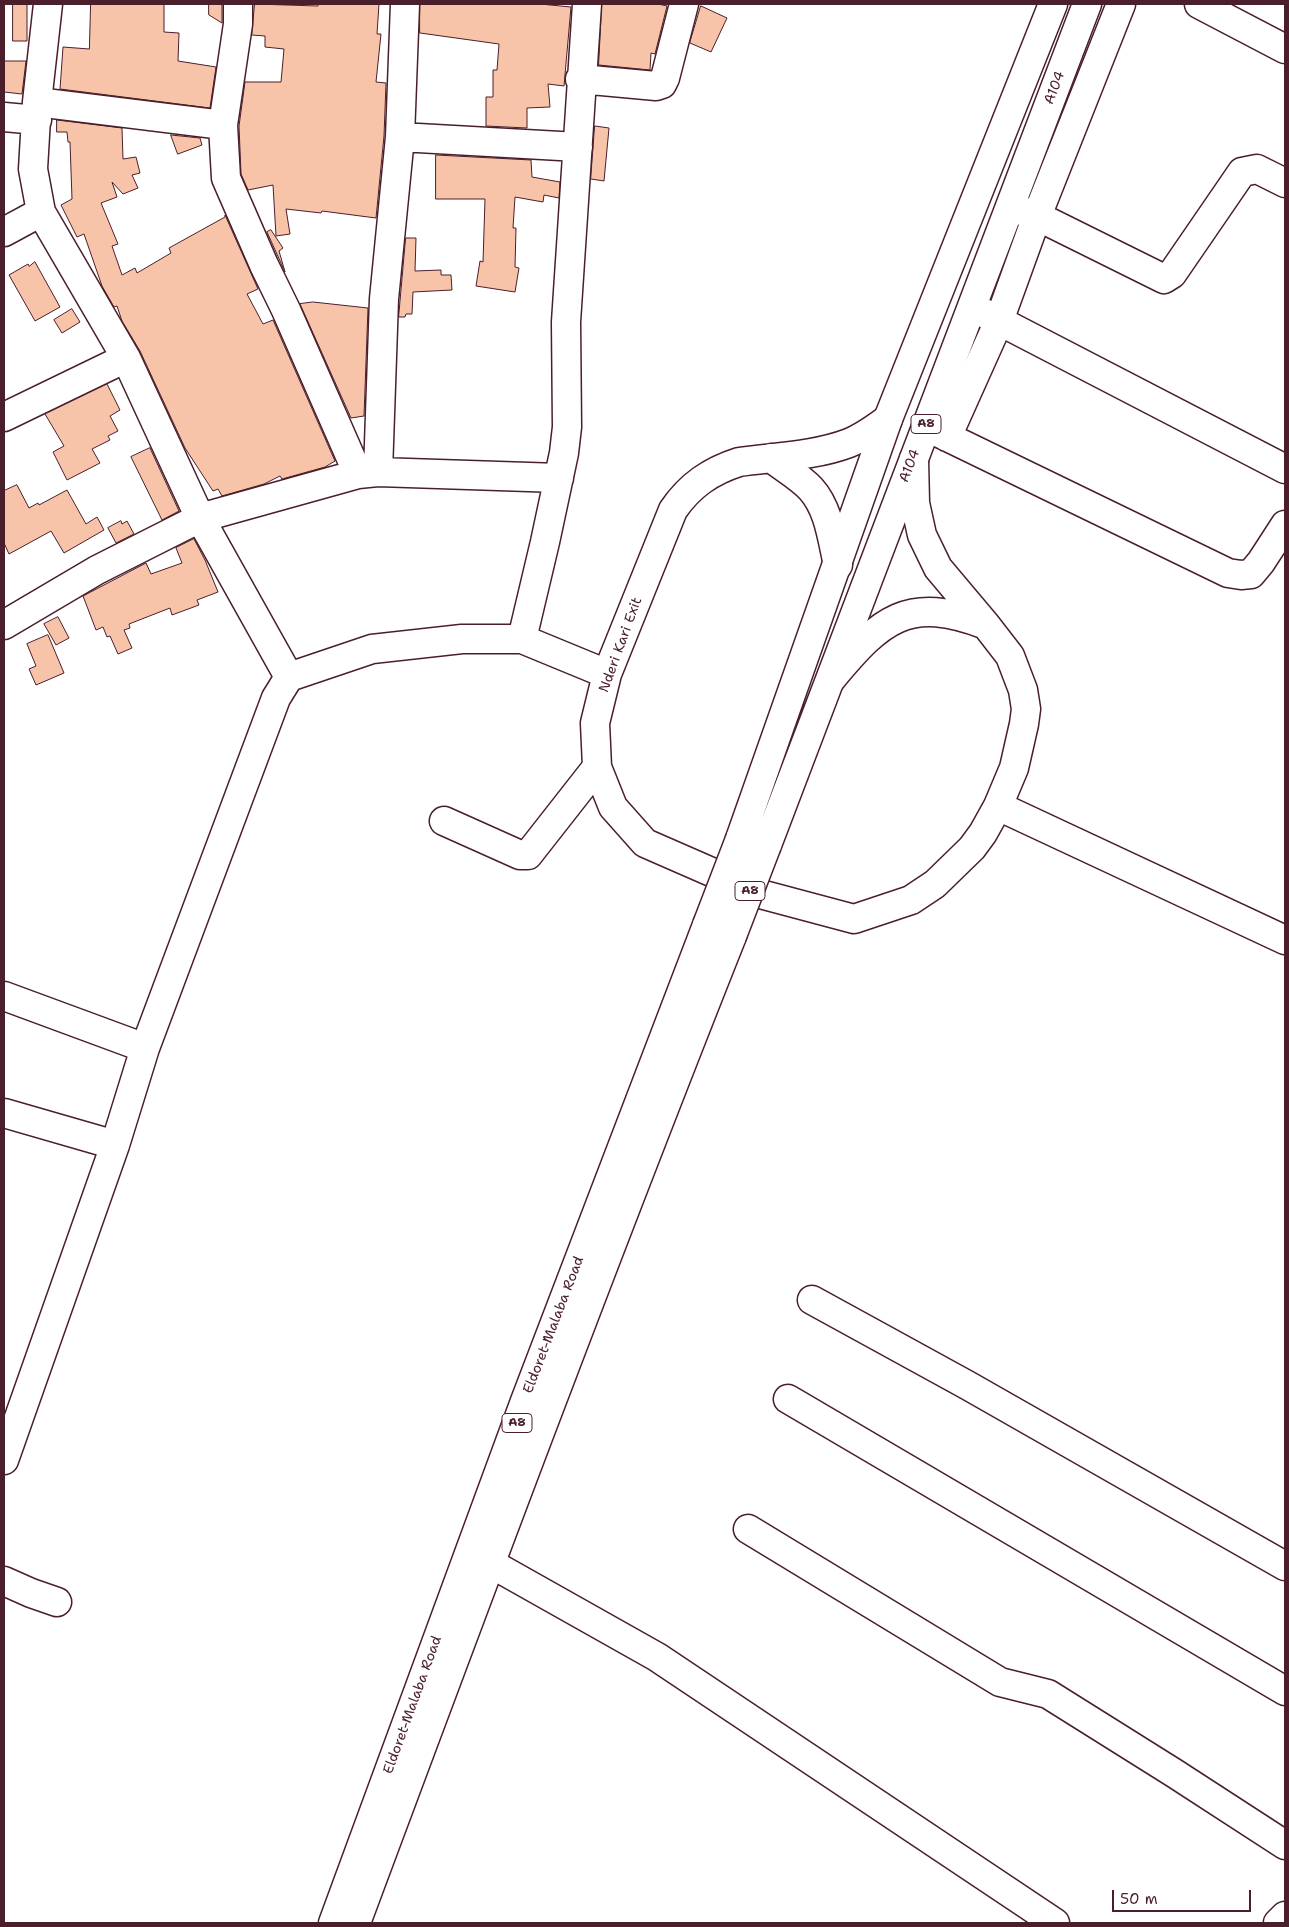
<!DOCTYPE html>
<style>
body{margin:0}
#map{position:relative;width:1289px;height:1927px;overflow:hidden;background:#fff;font-family:"Shantell Sans",sans-serif}
canvas{display:block}
.frame{position:absolute;inset:0;border:5px solid #4a1f2b;pointer-events:none}
.scale{position:absolute;left:1112px;top:1890px;width:139px;height:22px;box-sizing:border-box;border:2px solid #4a1f2b;border-top:0;padding-left:6px;font-size:15px;line-height:18px;white-space:nowrap;color:#4a1f2b;-webkit-text-stroke:4px #fff;paint-order:stroke}
</style>
<div id="map">
<canvas width="1289" height="1927"></canvas>
<div class="frame"></div>
<div class="scale">50 m</div>
</div>
<script>
const context = document.querySelector('canvas').getContext('2d');
context.lineJoin = 'round';
function fill(path, color) { context.fillStyle = color; context.fill(path, 'evenodd'); }
function stroke(path, color, width, dash) { context.strokeStyle = color; context.lineWidth = width; context.lineCap = dash ? 'butt' : 'round'; context.setLineDash(dash || []); context.stroke(path); }
function write(font, color, halo, rows, align = 'center') {
  context.font = font + ' "Shantell Sans",sans-serif'; context.lineWidth = 5; context.setLineDash([]); context.textBaseline = 'middle'; context.strokeStyle = halo; context.fillStyle = color; for (const [text, x, y, turn = 0] of rows) {
    context.save(); context.translate(x, y); context.rotate((+turn || 0) * Math.PI / 180); context.textAlign = isNaN(turn) ? turn : align; if (halo) context.strokeText(text, 0, 0); context.fillText(text, 0, 0); context.restore();
  }
}
const building = new Path2D(`
 M13,4H27V41H13Z
 M91,4H164V32L179,33L178,61L216,67L210,108L60,89L63,47L89,49Z
 M209,4H222V23L209,15Z
 M255,4L318,6V4H379L377,34H381L376,82L386,83L384,136L376,218L322,211L321,213L286,209L290,234L276,236L273,185L248,190L241,174L239,126L245,82H281L284,49L265,47V36L252,35Z
 M420,4H540L571,7L564,86L548,84L550,107L527,108V128L486,126V97H493V70H497L499,44L420,33Z
 M602,4H658L667,6L655,54L651,53L650,70L599,65Z
 M701,6L727,18L711,52L690,43Z
 M4,61H26L22,94L4,92Z
 M57,120L122,128L123,159L136,157L140,173L132,175L138,188L123,194L112,182L117,197L101,203L118,244L112,246L122,275L135,268L137,273L171,253L169,248L225,217V215L258,289L247,294L263,324L273,320L335,461L325,467L282,479L280,476L264,484L222,496L218,489L213,491L185,448L140,351L122,321L117,306L114,307L102,286L84,234L77,237L61,205L72,199L70,142H68L67,132H57Z
 M595,126L609,128L604,181L591,179Z
 M171,135L200,138L202,145L178,154Z
 M436,155L531,160L532,177L560,182L559,198L544,195L543,202L515,197L513,228H516L515,267L519,268L515,292L476,286L480,261L483,262L485,199H436Z
 M271,230L283,248L279,251L285,272L267,232Z
 M406,238H416L415,271L441,270V275H451L452,290L413,292L412,314H406L405,317H399Z
 M35,262L60,307L35,321L9,275L28,264L29,266Z
 M313,302L368,308L364,416L351,418L300,304Z
 M72,309L80,322L62,333L54,320Z
 M107,384L120,410L110,416L118,431L108,436L110,440L92,449L100,463L67,480L53,452L64,446L45,414Z
 M150,448L179,511L162,520L131,457Z
 M17,485L29,508L38,503L39,505L67,490L86,524L97,517L104,530L64,553L51,531L9,554L4,543V491Z
 M121,521L122,524L127,521L134,534L116,543L108,528Z
 M194,539L205,560L218,592L197,600L199,605L172,615L170,608L129,624L130,628L124,630L132,648L118,654L110,636L107,637L103,627L96,630L83,596L146,563L151,574L182,563L176,548Z
 M58,617L69,638L56,645L44,624Z
 M48,635L64,673L36,685L29,669L36,666L27,644Z`);
const minor = new Path2D(`
 M48,4L37,102L33,169L41,212L126,358L200,518L289,677
 M1199,4L1285,49
 M580,79L656,86L662,84L665,78L684,4
 M37,102L223,125L238,24V4
 M4,117L37,120
 M223,125L226,178L264,265L286,310L358,474
 M400,137L578,147
 M1020,210L1047,221L1164,279L1172,274L1242,172L1257,169L1285,183
 M4,232L41,212
 M984,313L1285,469
 M4,417L126,358
 M888,419C876,428 864,437 849,443C815,456 775,457 739,462C711,471 690,485 673,510L607,674L595,723L597,767L613,807L645,843L764,895L854,919L911,900L935,884L972,848L983,833L998,806L1014,768L1024,724L1026,709L1023,690L1010,656L986,625L938,568L922,535L915,503L914,459
 M931,429L1228,573L1241,575L1251,574L1261,562L1285,525
 M947,437L999,321L1037,216L1121,4
 M771,458C784,468 800,477 811,489C829,509 832,539 838,565
 M378,472L384,299L400,137L405,4
 M4,625L97,570L200,518L358,474L378,472L559,478
 M522,639L545,542L564,453L567,427L566,322L587,4
 M832,678C881,619 908,595 986,625
 M998,806L1285,940
 M444,821L520,855H528L597,767
 M4,996L145,1048
 M4,1113L115,1145
 M812,1300L967,1385L1285,1566
 M788,1399L1285,1691
 M4,1460L115,1145L145,1048L276,698L289,677L372,649L462,639H522L607,674
 M748,1529L1000,1682L1048,1694L1174,1773L1285,1845
 M490,1563L657,1657L1055,1923
 M4,1581L31,1593L57,1602
 M1278,1923L1285,1916`);
const highway = new Path2D(`
 M740,839L888,419L1053,4
 M767,845L1087,4
 M333,1923L525,1401L707,925
 M356,1923C479,1593 602,1263 732,936`);
const highwayBridge = new Path2D(`
 M707,925L740,839
 M732,936L767,845`);
const shields = [
 [926,424,30],
 [750,891,30],
 [517,1423,30]
];
const shieldNames = [
 ["A8",926,424],
 ["A8",750,891],
 ["A8",517,1423]
];
const streetNames = [
 ["A104",1055,88,-69],
 ["A104",910,466,-69],
 ["Nderi Kari Exit",621,645,-70],
 ["Eldoret-Malaba Road",554,1325,-69],
 ["Eldoret-Malaba Road",413,1705,-70]
];
fill(building, '#f8c4a9');
stroke(building, '#4a1f2b', 1);
stroke(minor, '#4a1f2b', 31);
stroke(highway, '#4a1f2b', 31);
stroke(minor, '#fff', 28);
stroke(highway, '#fff', 28);
stroke(highwayBridge, '#4a1f2b', 31, []);
stroke(highwayBridge, '#fff', 28);
for (const [x, y, w] of shields) { const box = new Path2D(); box.roundRect(x - w / 2, y - 9.5, w, 19, 4); context.fillStyle = '#fff'; context.fill(box); stroke(box, '#4a1f2b', 1); }
write('bold 12px', '#4a1f2b', null, shieldNames);
write('14px', '#4a1f2b', '#fff', streetNames);
</script>
